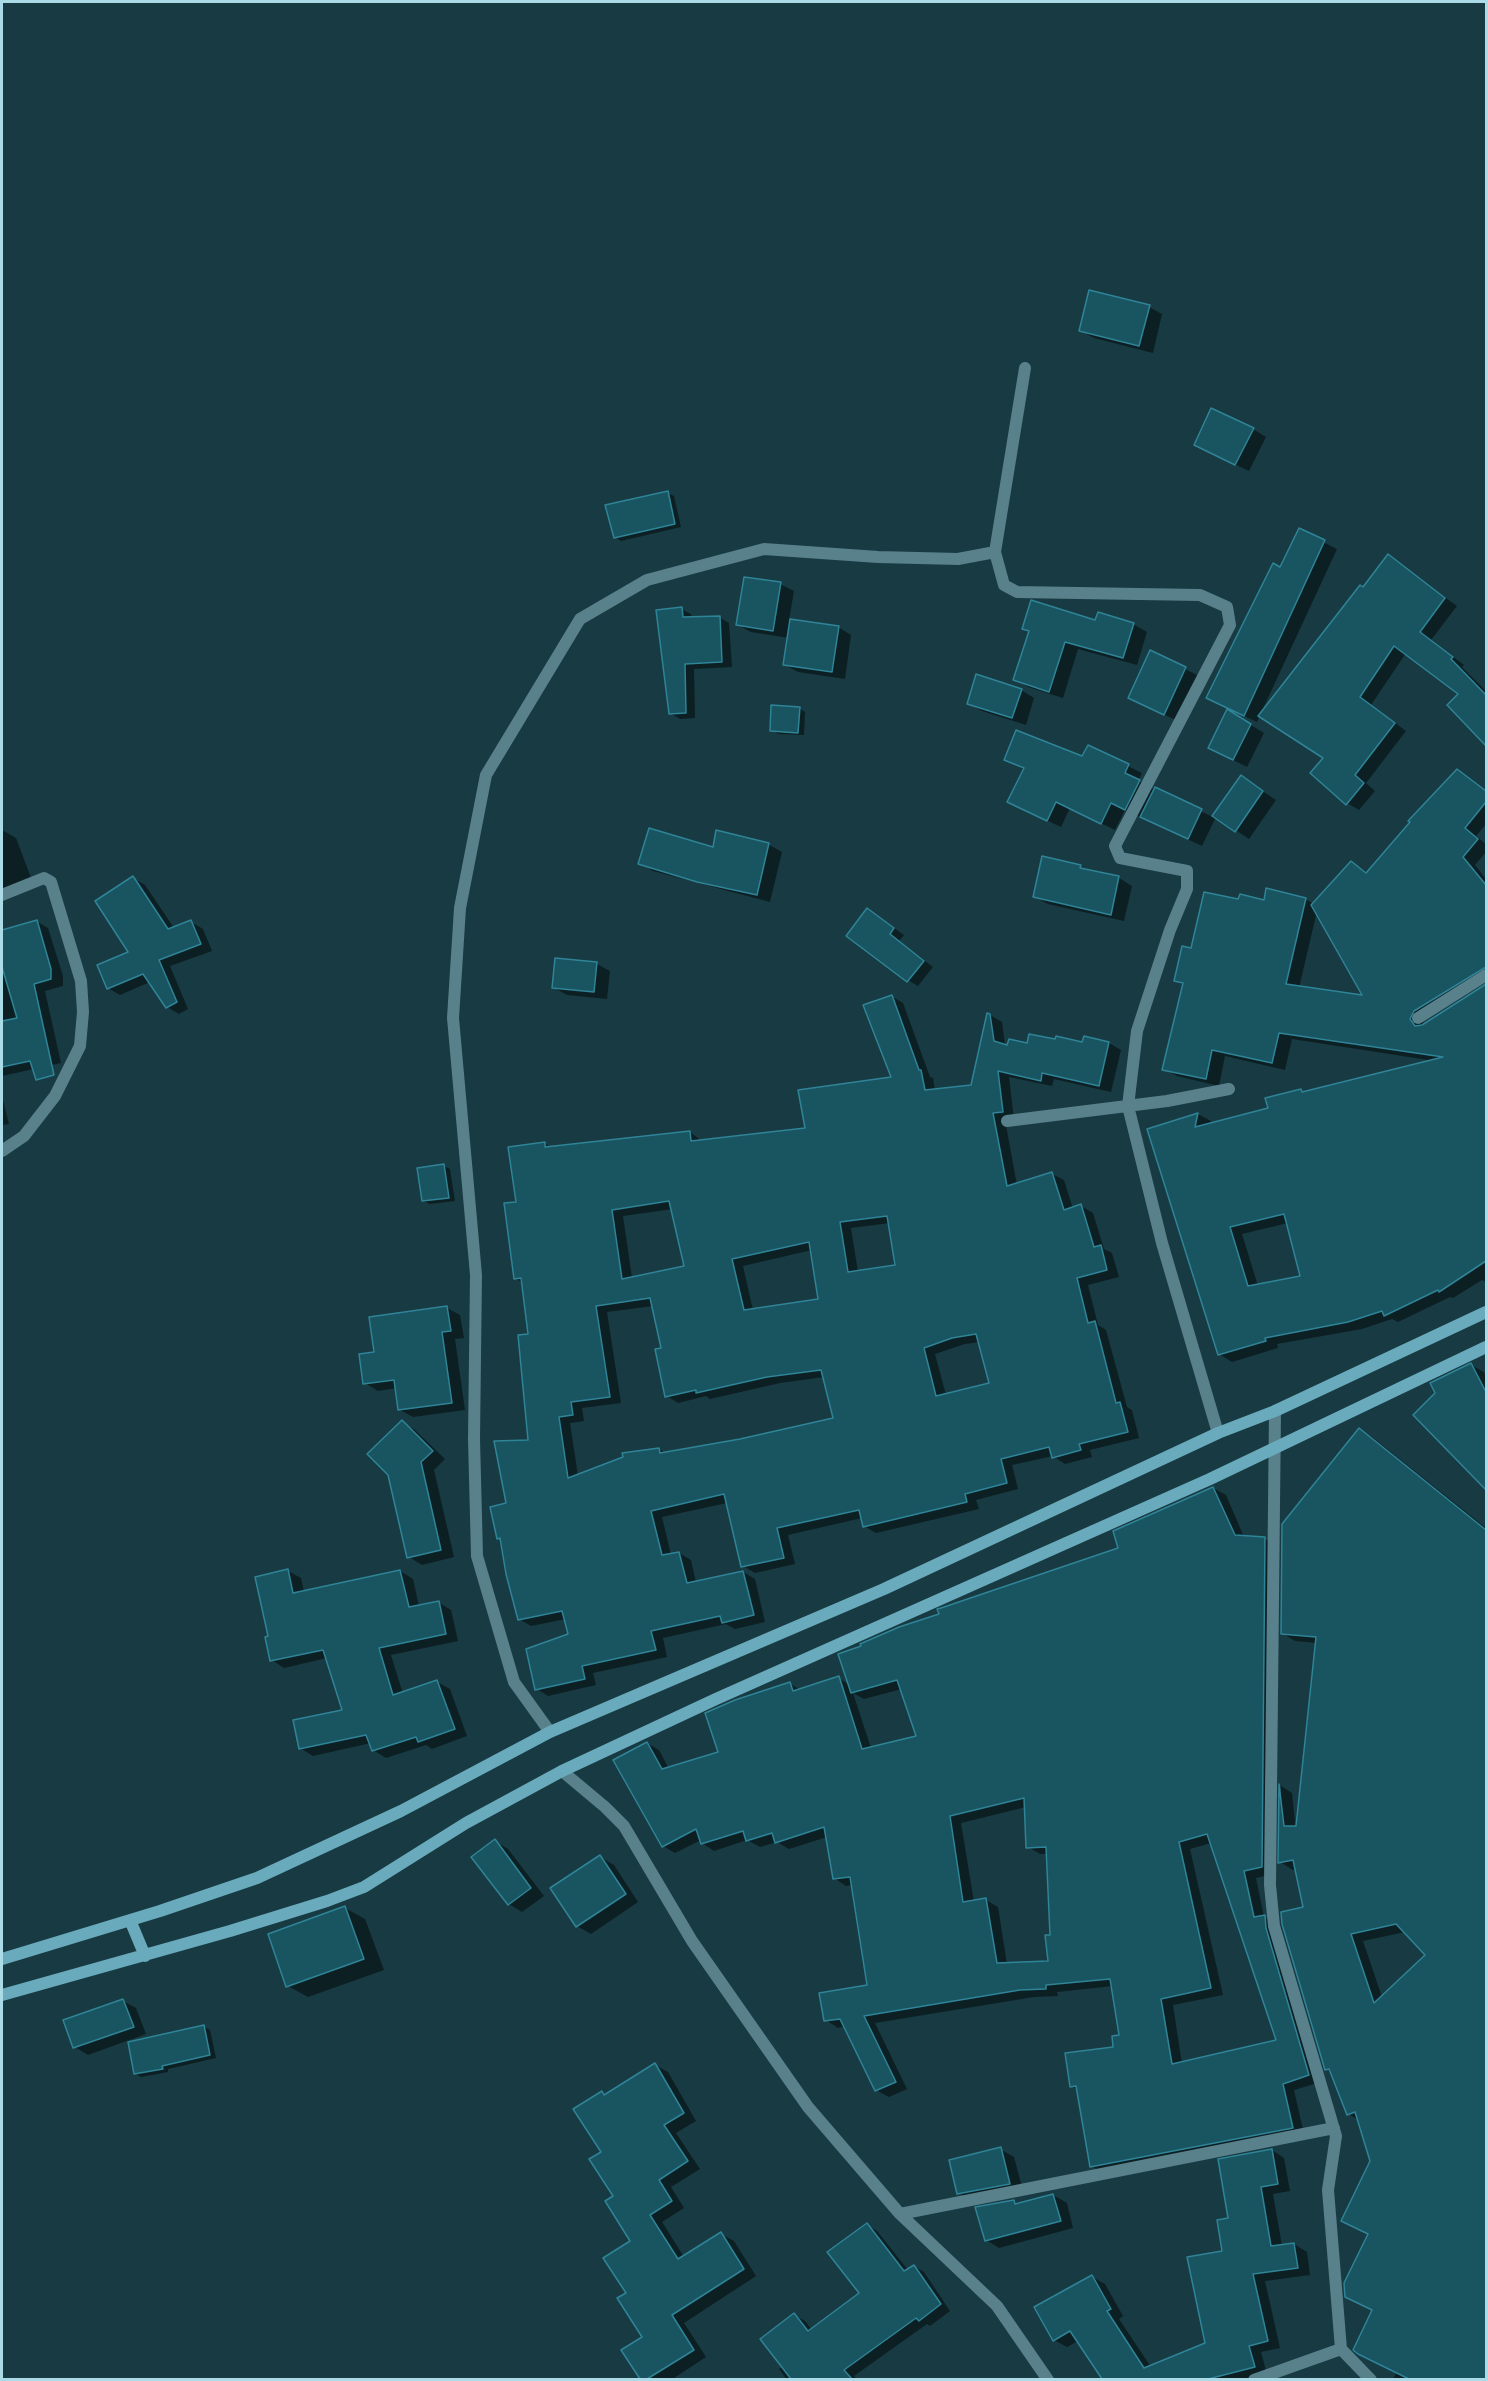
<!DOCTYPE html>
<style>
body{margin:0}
#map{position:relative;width:1488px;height:2381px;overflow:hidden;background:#183a42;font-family:"Source Serif 4",serif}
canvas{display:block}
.frame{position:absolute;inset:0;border:3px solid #abdbe7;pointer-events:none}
</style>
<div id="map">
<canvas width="1488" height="2381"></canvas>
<div class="frame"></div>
</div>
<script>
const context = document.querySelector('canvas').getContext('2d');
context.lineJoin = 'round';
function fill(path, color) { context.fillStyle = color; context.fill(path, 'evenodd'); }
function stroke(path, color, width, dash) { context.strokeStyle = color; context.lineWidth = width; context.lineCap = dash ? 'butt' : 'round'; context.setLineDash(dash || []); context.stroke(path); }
const shadow = new Path2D(`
 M1149,307L1162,314L1153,353L1094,338L1081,331Z
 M1253,429L1266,437L1249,471L1209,452Z
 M668,493L674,496L681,527L621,541L615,537Z
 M1299,530L1337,549L1261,713L1388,556L1457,606L1431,640L1464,665L1462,667L1486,691V744L1449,705L1460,694L1406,653L1371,705L1406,731L1366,783L1375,791L1359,810L1347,803L1325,758L1260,715L1257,722L1208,698L1281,569Z
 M780,584L794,591L789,620L838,627L851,635L845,679L798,672L785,665L789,638L751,632L738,625Z
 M681,609L691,614L692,619L719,617L729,623L732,667L694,669L695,718L680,719L670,713Z
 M1096,622L1133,624L1147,632L1137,665L1078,649L1063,698L1028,687L1015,679L1030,632L1024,628Z
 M1151,652L1199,676L1178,721L1143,705Z
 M1021,690L1034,698L1026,725L982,711L968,703Z
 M799,708L805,712L804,735L778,734L772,730Z
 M1228,711L1264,733L1247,767L1223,755Z
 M1089,747L1142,773L1138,781L1155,790L1213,817L1241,777L1276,800L1249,839L1216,817L1202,846L1125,810L1115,830L1070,808L1061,827L1022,809L1025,770L1006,760L1083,758Z
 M1457,771L1486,791V824L1476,836L1486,844V852L1475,865L1486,879V980L1427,1018L1423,1022V1026L1486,986V1282L1482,1280L1453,1298L1450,1297L1398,1322L1392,1319L1362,1329L1277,1344L1278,1348L1232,1362L1219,1354L1149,1130L1198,1114L1211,1121L1210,1125L1270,1110L1301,1091L1305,1093L1435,1061L1292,1039L1285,1070L1225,1056L1219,1086L1177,1076L1164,1069L1184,985L1175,980L1192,949L1239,901L1305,899L1314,904L1351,862L1368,873ZM1317,911L1364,997L1299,988ZM1288,1223L1302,1277L1258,1286L1242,1234Z
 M4,831L16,838L31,878L2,889V832Z
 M768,844L782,852L770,902L653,871L640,863L714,849Z
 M1043,858L1119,878L1132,886L1124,921L1048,904L1034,896Z
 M133,878L145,885L174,928L191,922L203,929L212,951L170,966L188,1009L179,1014L167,1007L150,982L120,995L108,988L131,952Z
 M877,916L904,935L899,941L933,967L918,986L908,980Z
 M36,921L48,928L63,976V986L45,991L61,1063L2,1076V932Z
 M597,964L610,971L607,999L567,995L553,987Z
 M891,996L903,1003L930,1077L933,1078L935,1091L972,1087L990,1015L1002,1022L1005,1045L1083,1044L1085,1038L1109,1043L1121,1050L1111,1092L1054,1079L1052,1086L1009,1077L1014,1119L1005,1120L1017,1185L1052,1174L1064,1180L1073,1209L1081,1206L1093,1213L1104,1249L1112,1253L1119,1277L1088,1285L1098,1325L1106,1330L1127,1407L1132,1410L1139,1438L1090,1450L1092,1457L1065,1464L1053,1456L1012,1465L1018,1489L976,1500L979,1509L876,1533L864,1526L862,1518L788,1535L795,1564L755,1573L743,1566L727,1503L662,1517L671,1555L679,1553L691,1560L696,1582L743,1572L755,1579L765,1622L735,1629L726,1624L663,1638L667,1657L593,1673L596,1685L548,1696L537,1689L570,1635L566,1619L531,1626L519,1619L502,1539L499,1538L508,1504L530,1442V1335L523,1283L515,1278L517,1203L544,1143L552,1148L690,1132L702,1141L807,1129L893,1079ZM673,1209L686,1267L632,1278L623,1216ZM890,1223L897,1266L858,1272L851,1228ZM812,1250L820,1300L753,1310L743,1266ZM653,1306L663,1349L667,1396L678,1403L706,1396L710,1399L780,1383L824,1377L835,1419L741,1440L667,1454L659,1449L578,1476L570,1423L584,1421L582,1408L621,1403L607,1312ZM980,1342L991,1384L946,1395L935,1354L965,1344Z
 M2,1096L9,1124L2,1125Z
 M444,1166L450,1169L455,1201L430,1204L423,1201Z
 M447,1308L460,1315L464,1338L455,1339L465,1410L413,1417L400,1410L397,1388L378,1391L365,1383L376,1354Z
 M1471,1365L1484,1372L1486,1377V1488L1415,1415Z
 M402,1422L415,1430L445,1459L434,1470L454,1557L422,1565L409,1557L390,1474Z
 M1360,1430L1372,1437L1486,1528V2380H1393L1396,2373L1359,2353L1373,2310L1369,2235L1355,2228L1372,2161L1359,2120L1348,2114L1332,2073L1326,2069L1305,1908L1296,1869L1293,1870L1280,1862L1281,1786L1292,1793L1296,1832L1317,1643L1295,1641L1282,1633ZM1405,1932L1427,1955L1382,1997L1363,1941Z
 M1213,1488L1226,1495L1244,1537L1265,1539L1277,1546L1274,1874L1256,1878L1264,1917L1277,1924L1321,2082L1294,2090L1304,2134L1104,2173L1091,2166L1078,2090L1071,2086L1115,2049L1121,2036L1113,1986L1057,1992L1058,1996L1034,1997L875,2023L907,2089L889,2097L876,2090L845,2026L838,2028L826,2020L869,1986L852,1885L846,1886L834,1878L827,1837L789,1849L777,1842L760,1847L747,1840L714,1851L702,1843L701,1840L675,1853L663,1846L647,1743L659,1750L669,1769L720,1753L790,1684L801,1690L838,1678L850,1685L940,1615L1120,1549ZM902,1689L918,1737L871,1748L853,1693L864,1699ZM1026,1807L1028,1847L1040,1854H1048L1051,1936L1049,1962L1007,1964L998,1907L986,1900L974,1902L961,1823ZM1211,1843L1278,2041L1182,2064L1173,2005L1223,1995L1190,1849Z
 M288,1571L301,1578L304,1592L400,1571L413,1579L419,1606L438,1602L451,1610L458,1641L391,1655L403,1694L437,1682L450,1689L467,1736L432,1749L426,1745L386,1758L373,1750L371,1743L313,1756L300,1748L344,1711L327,1658L284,1668L272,1660L270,1637Z
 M495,1841L508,1849L544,1896L522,1912L509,1904Z
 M600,1857L614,1865L638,1902L591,1934L577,1926Z
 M345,1908L365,1919L384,1970L308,1997L288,1986Z
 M123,2001L136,2008L146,2034L88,2055L75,2047Z
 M203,2026L210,2030L216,2058L168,2069V2072L141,2077L135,2073Z
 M655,2065L668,2072L696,2121L676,2133L700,2169L671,2187L684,2208L662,2222L684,2257L721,2234L734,2241L756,2276L684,2323L706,2357L671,2380H642L623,2351L644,2337L628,2293L632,2241L615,2196L603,2152L602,2093L606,2095Z
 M1000,2149L1014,2157L1023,2191L972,2201L959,2193Z
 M1272,2150L1284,2158L1290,2191L1273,2194L1282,2246L1294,2244L1307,2252L1310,2275L1265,2281L1280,2348L1261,2352L1268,2378L1264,2380H1104L1078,2341L1067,2347L1054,2340L1092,2277L1105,2284L1123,2316L1119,2319L1151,2367L1207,2343L1230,2219Z
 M1053,2195L1067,2203L1073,2228L999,2248L986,2240L1014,2201L1019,2204Z
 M867,2225L877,2231L908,2270L914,2266L924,2272L950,2311L930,2326L927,2324L854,2376L857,2380H787L779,2369L783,2366L794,2315L805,2321L812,2330L861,2294Z`);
const building = new Path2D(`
 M1089,290L1150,305L1139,346L1079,331Z
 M1211,408L1254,428L1235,465L1194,445Z
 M668,491L675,524L614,538L605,505Z
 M1299,528L1325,540L1244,716L1206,698L1273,563L1280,567Z
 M1388,554L1445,598L1420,632L1453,657L1451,659L1486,695V746L1447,705L1458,694L1394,646L1360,697L1395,723L1355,775L1364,783L1346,805L1310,773L1323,758L1258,716L1360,585L1363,587Z
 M744,577L781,582L773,631L736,625Z
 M1031,600L1095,620L1098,612L1134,623L1123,658L1065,642L1049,692L1013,680L1029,631L1022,629Z
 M682,607L683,617L720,616L722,662L685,664L686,713L669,714L656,610Z
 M790,619L839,626L832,672L783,665Z
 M1150,650L1186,667L1164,715L1128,698Z
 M976,674L1022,689L1012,718L967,704Z
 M771,705L800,707L798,733L770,731Z
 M1227,709L1251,724L1233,760L1208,748Z
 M1016,730L1082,756L1088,745L1129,764L1125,773L1140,780L1125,810L1111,803L1101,824L1056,802L1047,821L1007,802L1024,768L1004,760Z
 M1457,769L1486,791V802L1465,828L1478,839L1463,857L1486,885V967L1414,1011L1410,1019L1415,1026L1422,1025L1486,984V1261L1439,1292L1438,1290L1384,1316L1382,1311L1348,1322L1265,1338L1266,1341L1218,1355L1147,1129L1198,1113L1195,1127L1268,1108L1265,1098L1301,1089L1302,1092L1443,1057L1279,1033L1272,1063L1212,1050L1206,1079L1162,1070L1183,983L1174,981L1182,946L1191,948L1204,892L1238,899L1240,894L1264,900L1266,888L1306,898L1286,984L1362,995L1311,905L1351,861L1366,873L1410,822L1408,821ZM1284,1214L1300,1276L1248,1286L1230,1227Z
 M1241,775L1263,791L1235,832L1212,816Z
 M1155,787L1202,809L1188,839L1140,817Z
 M649,828L713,847L716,830L769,843L757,895L697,882L638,864Z
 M1042,856L1081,865L1080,868L1119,876L1111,915L1033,897Z
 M133,876L168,929L191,920L201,944L159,960L177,1002L166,1008L143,974L107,989L97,965L128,952L95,901Z
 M867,908L894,928L890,934L924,961L907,982L846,936Z
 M37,920L51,969V979L34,984L54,1075L36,1080L30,1061L2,1067V1021L17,1018L2,967V930Z
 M555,958L597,962L594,992L552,988Z
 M892,995L919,1070H921L925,1090L971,1085L987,1013L990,1014L994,1041L1007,1045L1009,1039L1027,1043L1029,1034L1055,1039L1056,1036L1082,1042L1084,1036L1109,1042L1099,1086L1042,1073L1041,1081L998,1071L1003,1112L993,1113L1007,1186L1052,1172L1064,1210L1081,1204L1094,1247L1101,1245L1107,1270L1077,1278L1088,1323L1095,1321L1116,1403L1120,1402L1128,1432L1079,1444L1081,1450L1052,1458L1049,1447L1001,1459L1007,1483L965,1494L967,1502L863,1527L859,1510L777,1528L784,1558L741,1567L724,1494L651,1511L662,1555L679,1552L687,1583L743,1571L754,1615L722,1623L720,1616L651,1631L656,1650L582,1666L585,1679L535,1690L526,1649L568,1634L562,1611L518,1620L506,1574L500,1538L497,1539L490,1507L506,1503L494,1441L528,1440L518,1335L528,1334L521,1278L514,1279L504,1203L516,1202L508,1147L545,1142V1147L690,1131L691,1141L805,1128L798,1090L891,1077L863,1005ZM669,1201L684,1266L622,1279L612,1210ZM887,1216L895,1265L848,1272L840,1222ZM809,1242L818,1299L744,1310L732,1259ZM650,1298L661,1348L655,1349L665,1397L696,1390V1393L767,1377L821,1370L833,1418L740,1439L660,1453L659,1448L622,1453L623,1457L568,1478L559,1417L573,1415L571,1402L610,1397L596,1306ZM976,1334L989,1383L936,1396L924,1348L952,1338Z
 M444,1164L449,1198L422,1201L417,1168Z
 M447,1306L451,1331L442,1332L452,1403L398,1410L394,1380L363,1384L359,1354L374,1352L369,1317Z
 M1471,1363L1486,1392V1490L1413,1415L1435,1393L1430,1383Z
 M402,1420L433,1451L421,1462L441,1550L407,1558L388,1475L367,1454Z
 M1359,1428L1486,1530V2379H1409L1358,2354L1353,2350L1372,2310L1345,2297L1344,2283L1368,2234L1341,2221L1370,2161L1355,2112L1347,2115L1329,2069L1325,2070L1282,1924L1281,1912L1303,1907L1293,1860L1278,1863L1279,1784L1284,1826H1296L1316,1637L1281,1634L1282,1524ZM1396,1924L1425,1955L1374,2003L1351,1934Z
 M1213,1487L1235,1535L1265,1537L1262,1867L1244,1871L1254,1917L1265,1915L1266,1928L1309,2075L1283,2084L1293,2128L1090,2167L1076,2086L1070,2087L1065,2053L1113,2047L1112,2036L1119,2035L1110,1979L1046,1985V1989L1020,1990L864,2016L896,2082L875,2091L840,2019L824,2021L819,1993L867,1985L850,1877L833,1879L824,1827L775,1843L772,1833L746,1841L743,1831L701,1844L696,1829L662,1847L613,1760L647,1742L662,1769L718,1752L705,1713L735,1700L790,1682L793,1691L839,1676L862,1749L916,1736L897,1680L851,1693L838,1654L861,1646L860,1644L899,1627L939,1614L937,1609L941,1608L1118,1548L1113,1531ZM1024,1798L1026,1848L1046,1847L1050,1935H1045L1048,1961L997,1963L986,1898L963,1902L950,1816ZM1207,1834L1276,2040L1172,2064L1161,1999L1211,1988L1179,1842Z
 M288,1569L293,1593L400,1570L409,1607L439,1601L446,1634L379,1648L393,1695L437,1680L455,1729L418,1742L416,1737L372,1751L366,1735L299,1749L293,1720L342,1710L323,1650L270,1661L265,1637L268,1636L255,1577Z
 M495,1839L531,1888L508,1905L471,1857Z
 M600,1855L626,1894L576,1927L550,1888Z
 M345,1906L364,1959L286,1987L268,1934Z
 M123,1999L134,2027L73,2048L63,2020Z
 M204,2025L210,2055L162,2066L163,2069L134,2074L128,2042Z
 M655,2063L684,2113L664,2125L688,2161L659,2180L672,2201L650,2215L678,2259L721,2232L744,2269L672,2315L694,2350L647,2379H640L621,2350L642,2337L617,2298L626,2293L603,2258L630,2241L605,2201L613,2196L589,2159L601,2152L573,2109L602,2091L604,2095Z
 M1001,2147L1010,2184L957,2194L949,2160Z
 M1272,2149L1278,2184L1261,2187L1271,2246L1294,2243L1298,2268L1253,2274L1268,2341L1249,2346L1255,2367L1208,2379H1102L1070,2331L1053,2341L1034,2307L1092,2275L1111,2309L1107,2311L1144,2368L1205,2343L1187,2257L1222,2251L1217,2220L1228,2218L1218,2159Z
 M1053,2194L1061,2221L985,2241L975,2207L1014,2200L1015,2204Z
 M867,2223L904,2271L914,2265L941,2304L919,2321L916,2318L844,2370L852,2379H791L760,2339L794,2313L808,2331L859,2293L827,2252Z`);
const street = new Path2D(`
 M1025,368L995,552L1004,585L1017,592L1200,595L1227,607L1230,625L1115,846L1120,858L1187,871V889L1170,930L1137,1031L1128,1106L1162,1243L1218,1433
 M2,895L44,878L51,882L81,981L83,1012L80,1046L55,1096L24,1136L2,1151
 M1418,1018L1486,975
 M1007,1121L1167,1101L1229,1089
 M1275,1411L1270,1885L1274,1926L1336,2136L1328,2190L1341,2349L1371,2380
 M550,1732L514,1682L477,1556L474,1439L476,1275L453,1018L460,908L486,775L580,619L647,580L764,549L878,557L958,559L995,552
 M562,1771L605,1807L624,1826L692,1941L808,2107L900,2214L997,2306L1048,2380
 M900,2214L1334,2128
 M1254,2380L1341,2349`);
const secondary = new Path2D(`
 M130,1920L145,1956
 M2,1959L160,1911L257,1878L401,1811L550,1732L884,1589L1218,1433L1275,1411L1486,1312
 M2,1995L230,1931L327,1901L364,1887L466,1823L562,1771L716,1699L1210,1479L1486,1347`);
fill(shadow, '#0007');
fill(building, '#195461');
stroke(building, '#2f8497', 1.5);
stroke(street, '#59818b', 12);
stroke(secondary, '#69abbc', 12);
</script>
